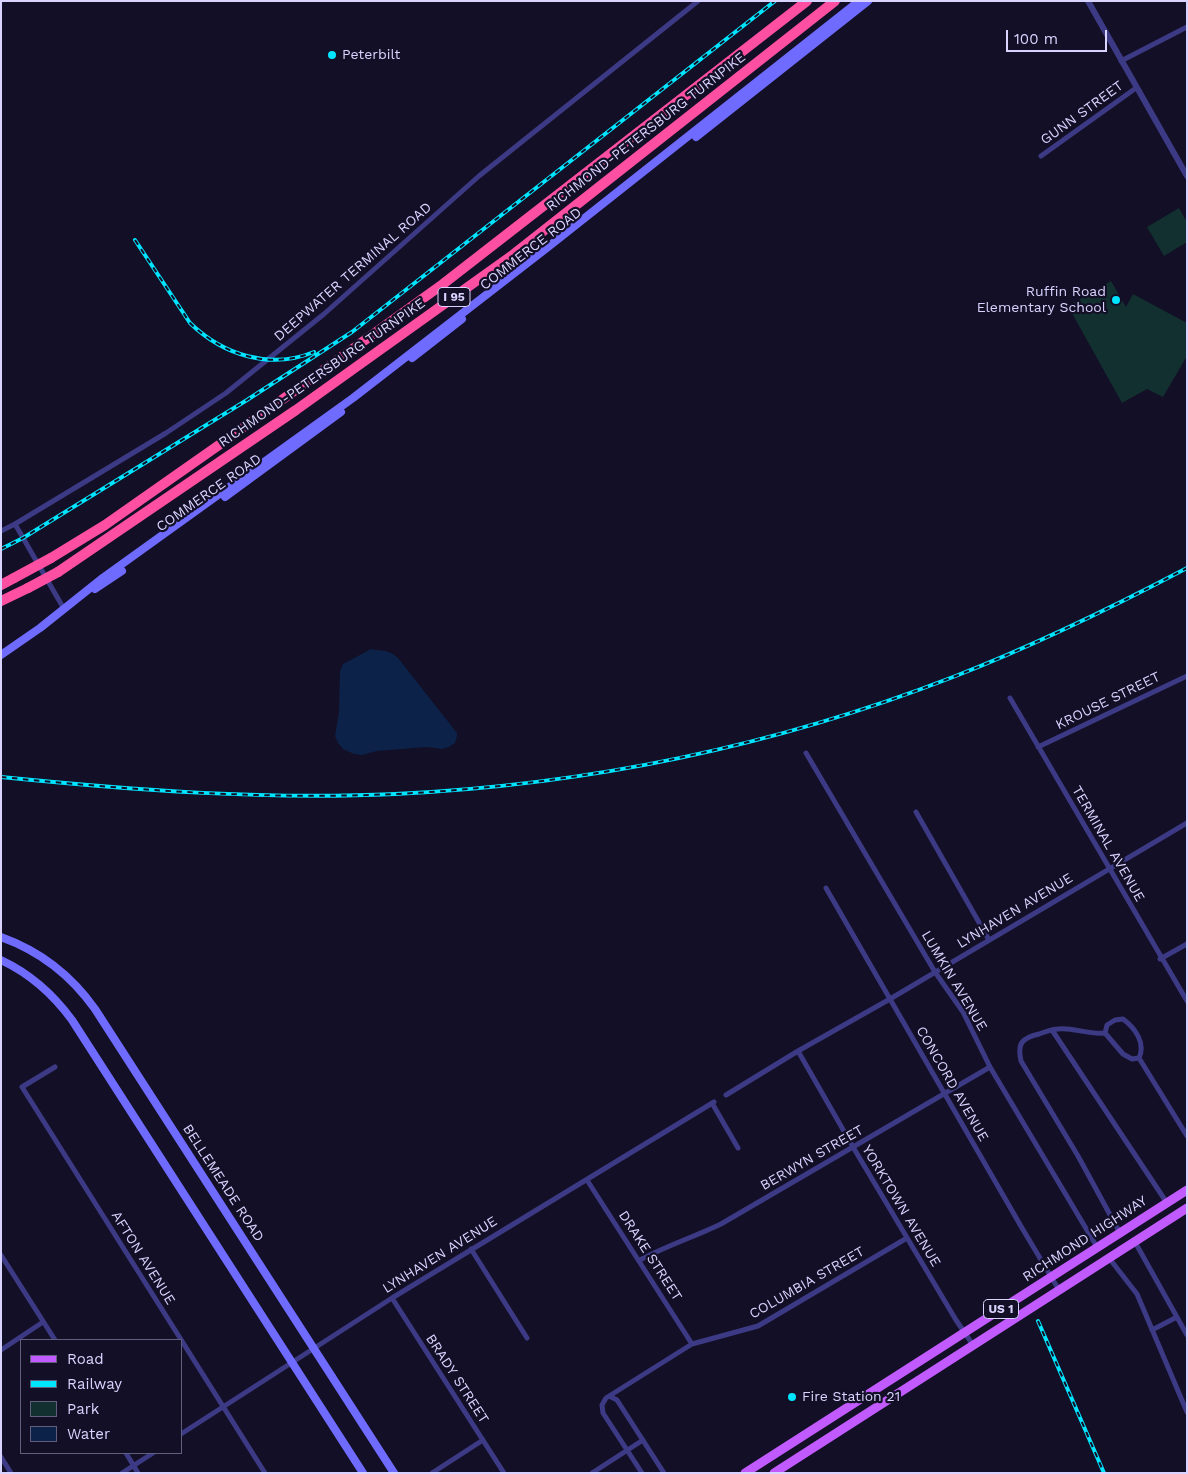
<!DOCTYPE html>
<style>
body{margin:0}
#map{position:relative;width:1188px;height:1474px;overflow:hidden;background:#130f26;font-family:"Work Sans",sans-serif}
canvas{display:block}
.frame{position:absolute;inset:0;border:2px solid #d9d4ff;pointer-events:none}
.legend{position:absolute;left:20px;top:1339px;width:162px;height:115px;box-sizing:border-box;background:#130f26;border:1px solid #625e7d;margin:0;padding:6px 9px;list-style:none;font-size:15px;color:#d9d4ff}
.legend li{display:flex;align-items:center;gap:10px;height:25px}
.legend b{width:25px;border:1px solid #625e7d}
.scale{position:absolute;left:1006px;top:30px;width:101px;height:22px;box-sizing:border-box;border:2px solid #d9d4ff;border-top:0;padding-left:6px;font-size:15px;line-height:18px;white-space:nowrap;color:#d9d4ff;-webkit-text-stroke:4px #130f26;paint-order:stroke}
</style>
<div id="map">
<canvas width="1188" height="1474"></canvas>
<div class="frame"></div>
<ul class="legend">
<li><b style="height:6px;background:#c25bff"></b>Road</li>
<li><b style="height:6px;background:#00e5ff"></b>Railway</li>
<li><b style="height:14px;background:#12302f"></b>Park</li>
<li><b style="height:14px;background:#0c2248"></b>Water</li>
</ul>
<div class="scale">100 m</div>
</div>
<script>
const context = document.querySelector('canvas').getContext('2d');
context.lineJoin = 'round';
function fill(path, color) { context.fillStyle = color; context.fill(path, 'evenodd'); }
function stroke(path, color, width, dash) { context.strokeStyle = color; context.lineWidth = width; context.lineCap = dash ? 'butt' : 'round'; context.setLineDash(dash || []); context.stroke(path); }
function write(font, color, halo, rows, align = 'center') {
  context.font = font + ' "Work Sans",sans-serif'; context.lineWidth = 4.5; context.setLineDash([]); context.textBaseline = 'middle'; context.strokeStyle = halo; context.fillStyle = color; for (const [text, x, y, turn = 0] of rows) {
    context.save(); context.translate(x, y); context.rotate((+turn || 0) * Math.PI / 180); context.textAlign = isNaN(turn) ? turn : align; if (halo) context.strokeText(text, 0, 0); context.fillText(text, 0, 0); context.restore();
  }
}
const green = new Path2D(`
 M1179,208L1187,222V242L1164,256L1147,227Z
 M1111,281L1126,307L1133,294L1187,323V356L1163,397L1147,389L1122,403L1068,306Z`);
const water = new Path2D(`
 M371,649C382,651 390,650 398,658L457,733V736L455,743L449,747L442,749L427,747L377,751L362,755L354,754L343,749L338,743L335,736L339,712L340,671L343,664Z`);
const minor = new Path2D(`
 M1121,61L1187,27
 M1041,156L1136,88
 M15,524L64,609
 M1,531L15,524L166,433L226,393L324,314L479,176L698,1
 M1010,698L1187,1001
 M1038,747L1187,676
 M806,753L935,972L963,1012L990,1067L1097,1247
 M916,812L989,940
 M826,888L1022,1228L1059,1290
 M1160,959L1187,944
 M1123,1019C1135,1028 1146,1043 1139,1058L1132,1059L1123,1054L1105,1033L1107,1025L1115,1020Z
 M1052,1030L1167,1203
 M1105,1033C1089,1035 1072,1027 1058,1029C1052,1029 1045,1032 1039,1034C1022,1038 1017,1043 1021,1061L1078,1156L1120,1233
 M798,1051L853,1147L956,1320L973,1345
 M1139,1058L1187,1136
 M55,1067L22,1087L265,1473
 M726,1095L798,1051L890,999L1187,823
 M712,1103L738,1148
 M587,1180L692,1344
 M1135,1242L1187,1335
 M471,1249L527,1338
 M1,1255L55,1340
 M1109,1258L1137,1294L1187,1412
 M640,1260C666,1246 694,1237 721,1224L990,1067
 M392,1298L504,1473
 M1152,1330L1177,1317
 M1,1350L43,1322
 M611,1397L617,1400L664,1473
 M181,1434L392,1298L714,1102
 M126,1453L138,1473
 M1,1457L11,1473
 M122,1473L153,1453
 M432,1473L483,1440
 M592,1473L643,1440
 M642,1473L603,1413L602,1405L606,1398L692,1344L758,1326L907,1238`);
const tertiary = new Path2D(`
 M1088,1L1187,176`);
const secondary = new Path2D(`
 M696,137L868,1
 M412,358L462,319
 M225,497L341,412
 M95,589L122,571
 M1,655L40,628L104,577L353,398L548,247L859,1
 M1,937C40,951 71,975 95,1009L394,1473
 M1,960C31,974 53,994 72,1020L363,1473`);
const primary = new Path2D(`
 M745,1473L1187,1190
 M774,1473L1187,1208`);
const motorway = new Path2D(`
 M51,558L105,525L219,445L443,284L807,1
 M58,572L296,410L514,254L835,1
 M1,585L14,578
 M1,601L28,588`);
const rail = new Path2D(`
 M135,240L190,323C223,355 270,370 314,352
 M1,549L23,538L247,400L352,332L775,1
 M1,777C132,790 263,800 395,794C585,785 775,746 953,677C1033,646 1111,608 1187,568
 M1038,1321L1104,1473`);
const motorwayBridge = new Path2D(`
 M14,578L51,558
 M28,588L58,572`);
const markers = [
 [332,55,5,"#00e5ff"],
 [1116,300,5,"#00e5ff"],
 [792,1397,5,"#00e5ff"]
];
const shields = [
 [454,297,32],
 [1001,1309,35]
];
const shieldNames = [
 ["I 95",454,297],
 ["US 1",1001,1309]
];
const poiNames = [
 ["Peterbilt",342,55],
 ["Ruffin Road",1106,292,"right"],
 ["Elementary School",1106,308,"right"],
 ["Fire Station 21",802,1397]
];
const streetNames = [
 ["GUNN STREET",1082,113,-36],
 ["RICHMOND-PETERSBURG TURNPIKE",646,132,-38],
 ["COMMERCE ROAD",531,249,-38],
 ["DEEPWATER TERMINAL ROAD",353,272,-41],
 ["RICHMOND-PETERSBURG TURNPIKE",322,373,-35],
 ["COMMERCE ROAD",209,493,-35],
 ["KROUSE STREET",1108,701,-26],
 ["TERMINAL AVENUE",1108,844,60],
 ["LYNHAVEN AVENUE",1015,911,-31],
 ["LUMKIN AVENUE",954,981,59],
 ["CONCORD AVENUE",952,1084,60],
 ["BERWYN STREET",812,1158,-30],
 ["BELLEMEADE ROAD",223,1183,57],
 ["YORKTOWN AVENUE",901,1206,59],
 ["RICHMOND HIGHWAY",1085,1239,-33],
 ["LYNHAVEN AVENUE",440,1255,-32],
 ["DRAKE STREET",650,1256,57],
 ["AFTON AVENUE",143,1258,58],
 ["COLUMBIA STREET",807,1283,-30],
 ["BRADY STREET",457,1379,57]
];
fill(green, '#12302f');
fill(water, '#0c2248');
stroke(minor, '#3d3a85', 5);
stroke(tertiary, '#3d3a85', 6);
stroke(secondary, '#6f6bff', 8);
stroke(primary, '#c25bff', 9);
stroke(motorway, '#ff4fa3', 10);
stroke(rail, '#00e5ff', 4);
stroke(rail, '#130f26', 2, [5.5]);
stroke(motorwayBridge, '#ff4fa3', 10);
for (const [x, y, r, color] of markers) { const dot = new Path2D(); dot.arc(x, y, r, 0, 2 * Math.PI); context.fillStyle = color; context.fill(dot); stroke(dot, '#130f26', 2); }
for (const [x, y, w] of shields) { const box = new Path2D(); box.roundRect(x - w / 2, y - 9.5, w, 19, 4); context.fillStyle = '#130f26'; context.fill(box); stroke(box, '#d9d4ff', 1); }
write('bold 12px', '#d9d4ff', null, shieldNames);
write('14px', '#d9d4ff', '#130f26', poiNames, 'left');
write('14px', '#d9d4ff', '#130f26', streetNames);
</script>
